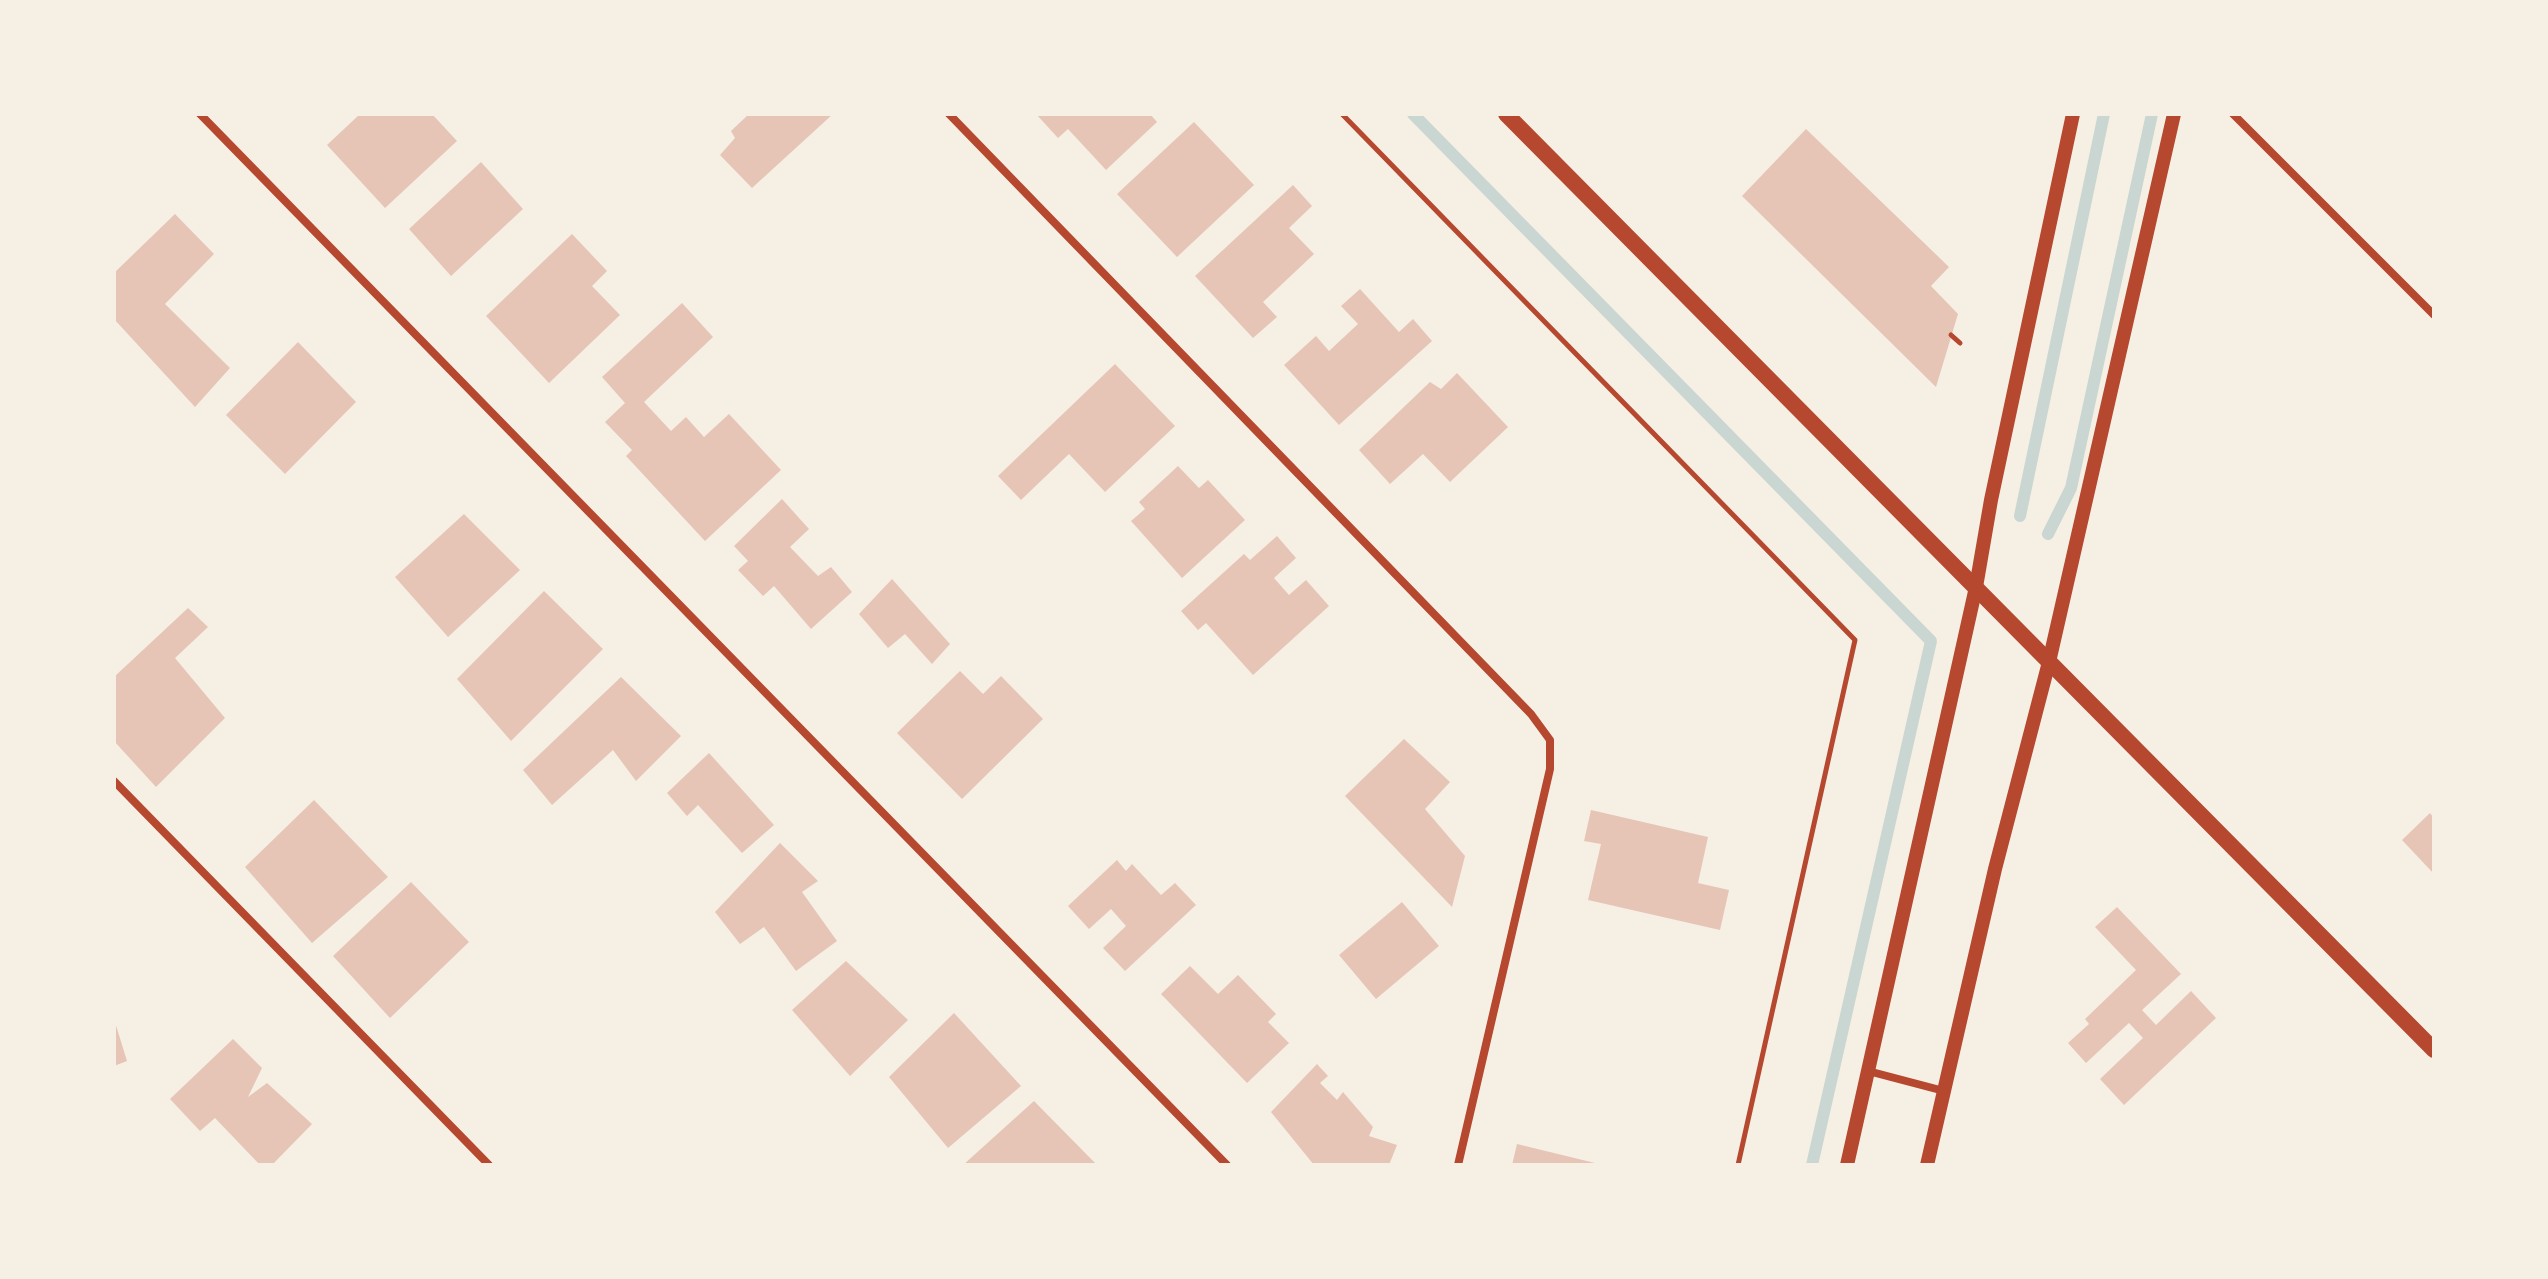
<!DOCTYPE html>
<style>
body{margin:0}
#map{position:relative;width:2548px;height:1279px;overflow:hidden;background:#f6efe4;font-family:Barlow,sans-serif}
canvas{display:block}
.frame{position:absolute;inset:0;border:116px solid #f6efe4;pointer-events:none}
</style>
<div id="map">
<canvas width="2548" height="1279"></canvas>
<div class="frame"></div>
</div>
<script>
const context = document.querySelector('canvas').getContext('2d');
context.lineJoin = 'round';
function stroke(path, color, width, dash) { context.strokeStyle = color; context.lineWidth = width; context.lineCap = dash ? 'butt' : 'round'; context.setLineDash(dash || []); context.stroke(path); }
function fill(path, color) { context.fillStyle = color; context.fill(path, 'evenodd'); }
const stream = new Path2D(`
 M1413,114L1931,641L1812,1165
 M2020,516L2104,114
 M2048,534L2071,488L2152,114`);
const building = new Path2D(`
 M360,114H432L457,141L385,208L327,145Z
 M749,114H833L752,188L720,155L735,138L731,131Z
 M1036,114H1150L1157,122L1106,170L1068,129L1058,138Z
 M1194,122L1254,185L1177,257L1117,194Z
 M1806,129L1949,267L1931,286L1958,314L1936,387L1742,196Z
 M481,162L523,209L451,276L409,229Z
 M1293,185L1312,206L1289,228L1314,254L1263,302L1277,317L1253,338L1195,276Z
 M175,214L214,254L165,304L230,368L195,407L114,319V273Z
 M572,234L607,271L592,286L620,315L549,383L486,316Z
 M1360,289L1399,332L1413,319L1432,341L1339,425L1284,365L1316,336L1329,351L1358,324L1341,306Z
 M682,303L713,337L644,402L671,431L686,417L704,437L729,414L781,470L705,541L626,456L632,450L605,422L625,403L602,377Z
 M298,342L356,402L285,474L226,415Z
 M1115,364L1175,426L1105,492L1069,454L1021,500L998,476Z
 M1457,373L1508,427L1450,482L1423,454L1390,484L1359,450L1430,382L1441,389Z
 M1178,466L1199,488L1208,480L1245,520L1182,578L1131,521L1145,509L1139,502Z
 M782,499L809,529L790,547L818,576L831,567L852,592L811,629L774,586L763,596L738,570L748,561L734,546Z
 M464,514L520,570L448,637L395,577Z
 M1277,536L1296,558L1274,578L1289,595L1306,580L1329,606L1253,675L1206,623L1198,630L1181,611L1244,554L1250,560Z
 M892,579L950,644L932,664L905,634L888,648L859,614Z
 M544,591L603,649L511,741L457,679Z
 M188,608L208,627L175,658L225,718L156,787L114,741V677Z
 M960,671L983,694L1001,676L1043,719L962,799L897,733Z
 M621,677L681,736L636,781L613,750L552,805L523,770Z
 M1404,739L1450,782L1425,809L1465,856L1452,907L1345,796Z
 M709,753L774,825L742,853L698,805L687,816L667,793Z
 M314,800L388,877L312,943L245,867Z
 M1591,810L1708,837L1698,883L1729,890L1720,930L1588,900L1601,844L1584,841Z
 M2430,813L2434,818V874L2402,840Z
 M780,843L818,881L802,892L837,941L796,971L764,927L740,944L715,912Z
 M1117,860L1126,871L1132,864L1161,895L1175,883L1196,905L1125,971L1103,948L1126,926L1111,909L1089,929L1068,906Z
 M411,882L469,942L390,1018L333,956Z
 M1402,902L1439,946L1376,999L1339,955Z
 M2117,907L2181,974L2142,1010L2156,1025L2191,991L2216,1018L2124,1105L2100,1079L2143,1038L2129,1023L2086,1063L2068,1043L2089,1024L2085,1019L2136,970L2095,927Z
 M846,961L908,1020L850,1076L792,1010Z
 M1190,966L1218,994L1238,975L1276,1014L1268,1022L1289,1043L1247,1083L1161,994Z
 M954,1013L1021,1086L948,1148L889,1077Z
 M114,1019L127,1061L114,1066Z
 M233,1039L262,1068L248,1097L267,1083L312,1124L272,1165H260L215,1118L200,1131L170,1099Z
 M1317,1064L1328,1076L1320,1083L1337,1100L1343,1092L1373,1127L1369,1136L1397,1145L1389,1165H1314L1271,1112Z
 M1034,1101L1097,1165H963Z
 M1517,1144L1599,1164L1598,1165H1512Z`);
const path = new Path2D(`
 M1342,114L1855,640L1738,1165
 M1951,335L1960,343`);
const minor = new Path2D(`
 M200,114L1227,1165
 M949,114L1531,714L1550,740V769L1458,1165
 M2233,114L2434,315
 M114,781L489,1165
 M1868,1071L1944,1091`);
const tertiary = new Path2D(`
 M1847,1165L1976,587L1991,500L2073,114
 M1927,1165L1995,869L2049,662L2174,114`);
const secondary = new Path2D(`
 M1506,114L2434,1050`);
stroke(stream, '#c9d6d2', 12);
fill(building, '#e6c5b7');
stroke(path, '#b5482f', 5);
stroke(minor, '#b5482f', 8);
stroke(tertiary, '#b5482f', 14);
stroke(secondary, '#b5482f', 16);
</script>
